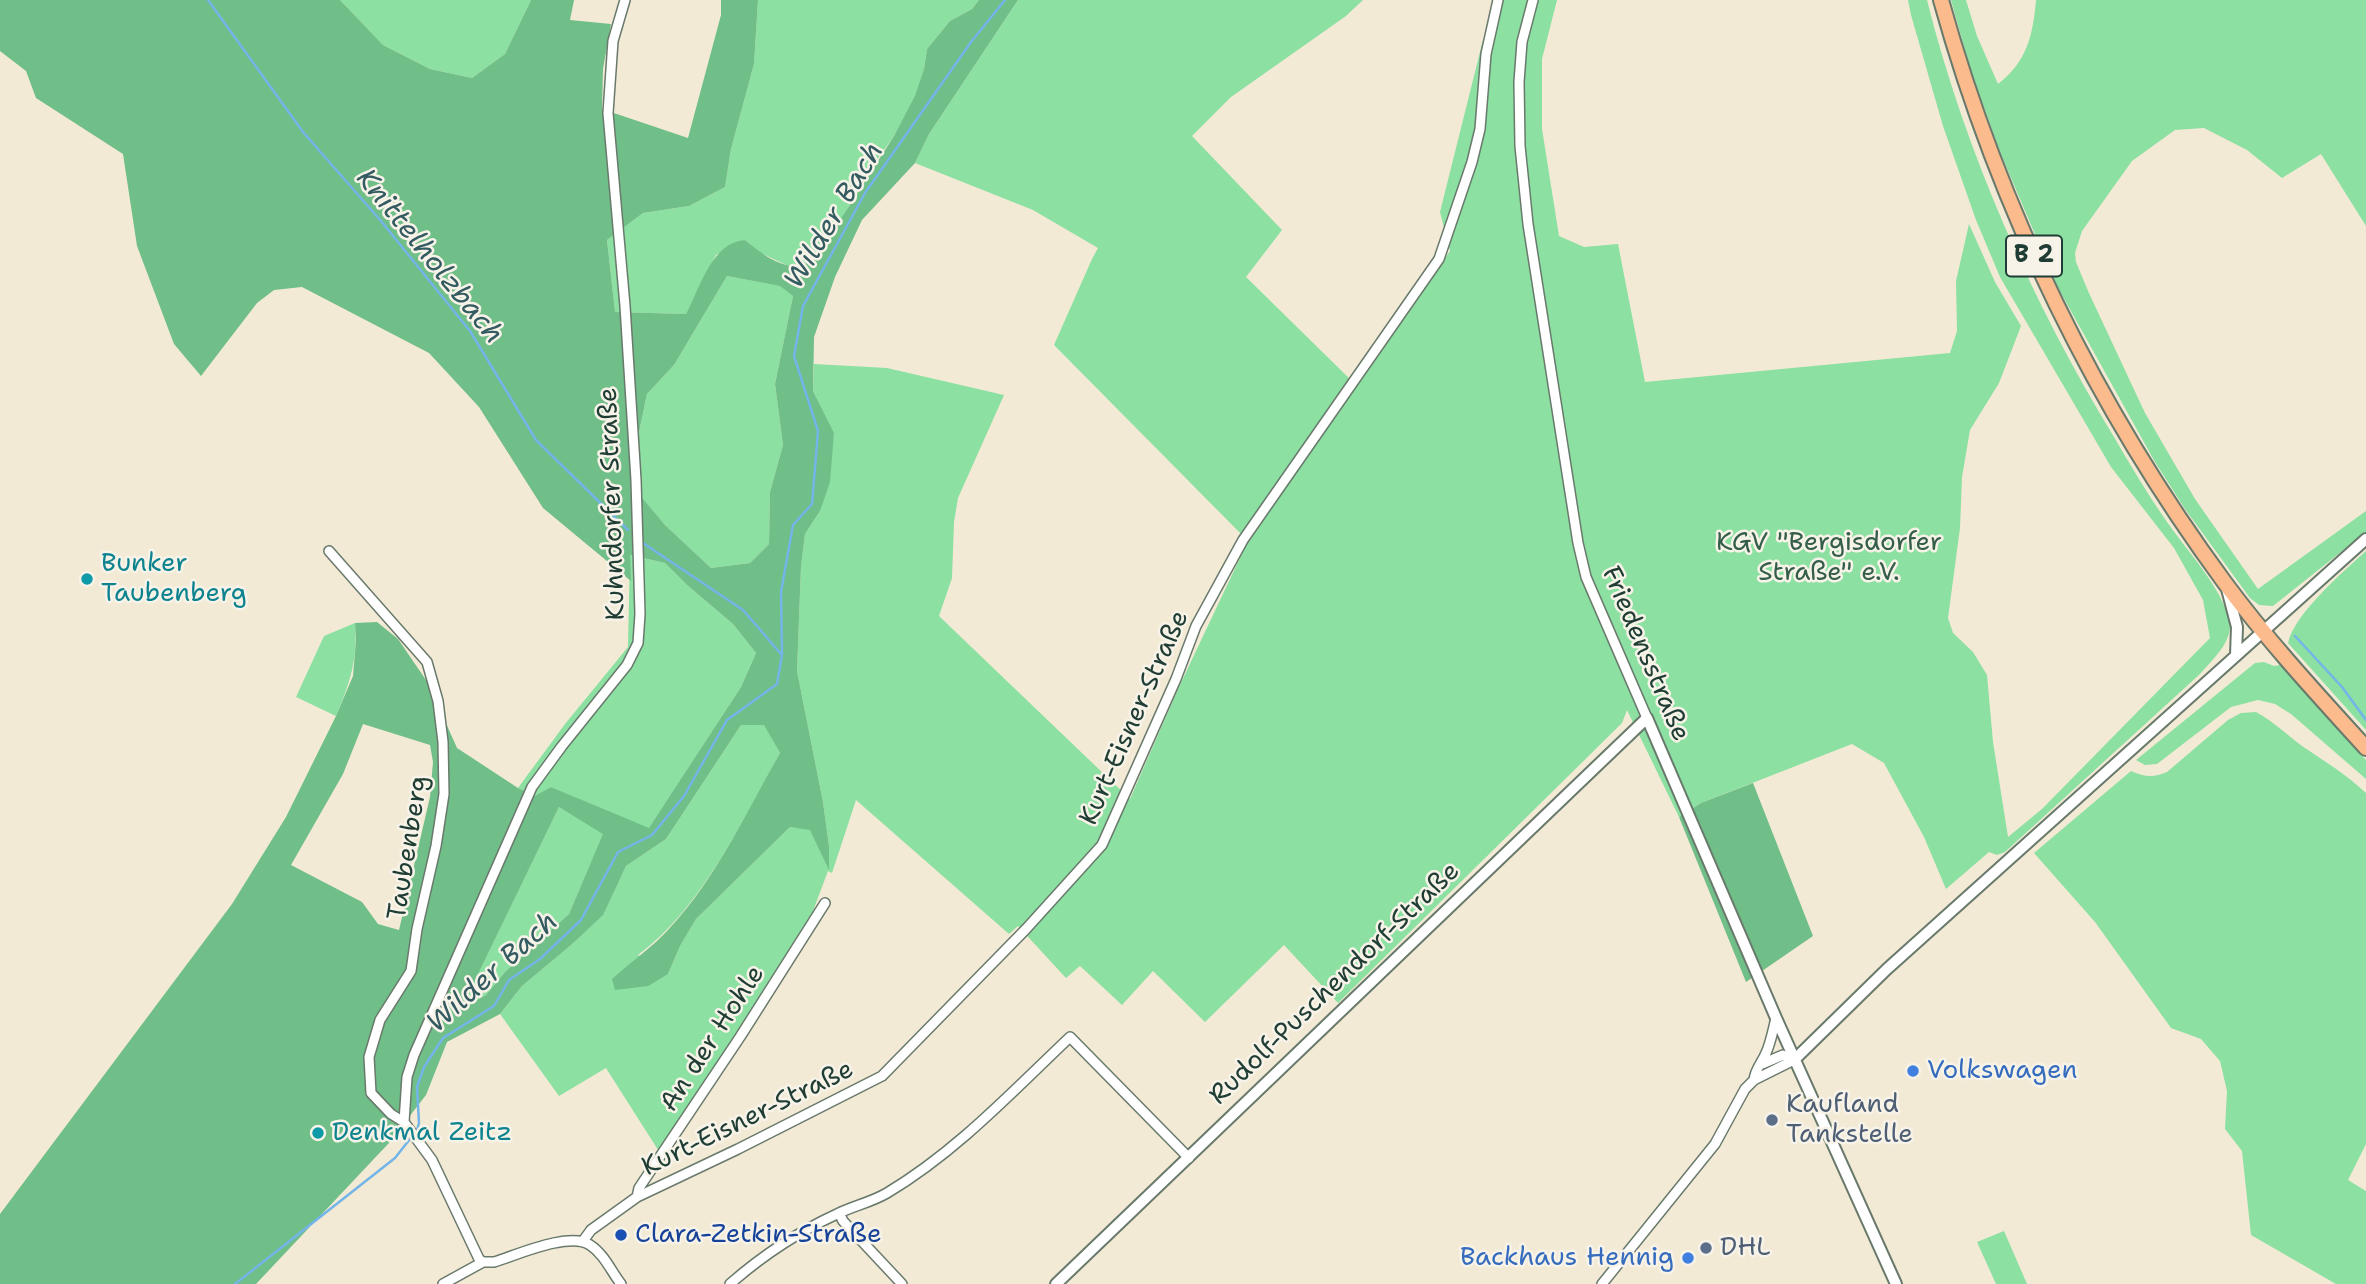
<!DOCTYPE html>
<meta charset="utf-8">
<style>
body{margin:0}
canvas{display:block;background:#f2ead5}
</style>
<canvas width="2366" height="1284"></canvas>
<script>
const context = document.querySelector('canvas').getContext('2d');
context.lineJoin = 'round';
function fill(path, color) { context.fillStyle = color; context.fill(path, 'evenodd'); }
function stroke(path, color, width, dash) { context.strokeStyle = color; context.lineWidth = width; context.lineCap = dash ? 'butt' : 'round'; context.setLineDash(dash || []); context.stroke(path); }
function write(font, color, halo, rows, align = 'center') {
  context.font = font + ' "Shantell Sans",sans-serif'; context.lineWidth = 5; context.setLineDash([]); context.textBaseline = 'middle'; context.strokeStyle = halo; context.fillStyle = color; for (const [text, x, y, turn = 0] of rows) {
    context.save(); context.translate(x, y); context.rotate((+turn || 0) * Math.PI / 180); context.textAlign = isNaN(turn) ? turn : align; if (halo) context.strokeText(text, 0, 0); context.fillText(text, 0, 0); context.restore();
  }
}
const green = new Path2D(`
 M340,0H531L505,54L472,78L430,69L383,45Z
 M758,0H979L972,9L950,21L927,49L924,69L916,96L894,136L866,175L835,231L817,256L802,265H786L761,253L745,240L716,255L686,314L615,312L607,240L643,213L689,206L725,187L731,149L754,64Z
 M1018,0H1363L1346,16L1231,97L1192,136L1282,230L1246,277L1356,385L1450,251L1440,212L1483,40L1502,0H1557L1542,59V129L1559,236L1584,247L1618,244L1645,382L1950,353L1957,331L1956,281L1969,224L1995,282L2021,326L1999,383L1970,430L1962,477L1960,528L1948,618L1953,633L1973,652L1987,675L1993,742L2008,837L2042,809L2210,638L2203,600L2174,548L2111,467L2000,277L1976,220L1943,126L1911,15L1908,0H1927C1965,152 2033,304 2114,437C2131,466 2148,495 2167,522C2188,552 2216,581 2228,615C2237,638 2214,658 2200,674L2005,852L1997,855L1989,852L1946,889L1924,837L1884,763L1852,744L1701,803L1679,817L1627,710L1622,723L1338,1003L1284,945L1205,1022L1153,971L1122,1005L1080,966L1066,978L1018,926L1009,934L856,800L832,873L828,871L813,911L660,1153L606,1068L559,1096L500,1014L522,986L570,946L602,915L626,866L666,839L741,725L764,724L780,753C742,821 702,908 638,955L668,974L680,946L696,919L790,827L810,829L829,868V846L823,802L797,671L801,567L805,534L820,511L834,434L813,391L814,364L887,368L1004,395L958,498L954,522L952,578L939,616L1130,799L1178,689L1248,541L1054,345L1092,259L1098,248L1033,210L915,163L929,134Z
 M1951,0H1966L1977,36L1998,84C2027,62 2033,35 2036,0H2366V226L2321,154L2282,178L2247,150L2204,128L2175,130L2132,161L2082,231L2075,253L2076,262L2088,291L2145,413L2195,499L2258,589L2366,511V532L2273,606L2259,605L2250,598L2185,509L2155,462L2057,286L2000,152L1970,68Z
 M727,276L781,286L793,296L775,384L783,445L770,492L769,544L750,563L711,568L665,525L642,499L638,437L647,394L674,365Z
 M2366,551V730L2288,643C2294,614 2344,571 2366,551Z
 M630,555L665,563L687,585L733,624L756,653L741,687L649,829L551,787L536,797L518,788L565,724L628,647Z
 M355,623C358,659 350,683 336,716L296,697L324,636Z
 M2264,662L2274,666L2280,665L2366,760V779L2291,714L2275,704L2258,700L2231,707L2157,764L2145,765L2136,760L2255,663Z
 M2256,712C2274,722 2286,734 2302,746C2324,761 2346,774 2366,793V1144L2348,1180L2366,1191V1284H2336L2251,1235L2242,1151L2225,1129L2227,1091L2220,1061L2201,1039L2171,1028L2095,922L2034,853L2131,771C2145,777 2153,778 2167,772L2228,720L2241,713Z
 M559,807L604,833L569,914L505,972L486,995L460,1010Z
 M2004,1231L2027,1284H1996L1977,1242Z`);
const forest = new Path2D(`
 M0,0H340L383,45L430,69L472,78L505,54L531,0H574L570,20L611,24L603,69L602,109L688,138L721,15V0H758L754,64L731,149L725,187L689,206L643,213L607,240L615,312L686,314C700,288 712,242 745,240C760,252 781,270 802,265C807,263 813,259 817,256L894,136L915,96L924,69L927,49L950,21L972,9L979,0H1018L929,134L915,163L862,220L835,277L814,337L813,391L834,433L830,482L820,511L805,534L801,567L797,671L823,802L829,846V870L810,830L790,827L696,919L680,946L668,974L648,986L615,990L612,979C626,966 643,954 657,941C711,890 744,816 780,753L764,725H741L666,839L626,866L603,915L570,946L522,986L500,1014L447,1042L426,1095L388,1144L256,1284H0V1214L232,904L286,817L336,716L353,676L356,640L355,623L377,622L398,639L428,683L457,748L518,788L535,796L551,787L649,828L741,687L756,653L733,624L687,585L665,563L630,555L631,581L543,508L479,407L429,353L302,287L274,290L257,303L201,376L174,344L137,246L123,154L36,98L26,71L0,51ZM727,276L780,286L793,296L775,384L783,445L770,492L769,544L750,563L711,568L665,525L642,498L638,437L647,394L674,365ZM363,724L430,745L433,762L430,797L399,930L378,924L362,902L291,865L343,774ZM559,807L603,834L569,914L505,972L486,995L461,1009Z
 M1753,783L1813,936L1746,982L1679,817L1701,803Z`);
const stream = new Path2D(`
 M208,0L303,132L381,221L470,331L536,440L628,530
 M643,543L743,610L781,654
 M2295,636L2342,687L2366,720
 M235,1284L395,1158L417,1130L419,1123L417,1087L424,1067L443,1038L494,1006L509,980L540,959L581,920L618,852L652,835L684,796L727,720L777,684L782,655L781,592L793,525L812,504L818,431L794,356L803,306L865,193L971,42L1005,0`);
const minor = new Path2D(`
 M1533,0L1522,42L1519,82L1520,146L1528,224L1578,543L1586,577L1647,718
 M329,551L427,662L438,701L443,742L444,794L436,846L417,929L411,971L380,1020L369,1057L371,1093L391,1114L404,1122
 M1762,1064L1783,1055L1794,1060
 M1754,1080C1755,1069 1762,1063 1766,1053C1771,1042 1773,1030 1776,1018
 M637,1197L639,1188L740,1037L825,903
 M839,1213L843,1221L902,1284
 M583,1241L591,1230L637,1197L738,1149L882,1076L1026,929L1102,845L1176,679L1196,626L1243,540L1439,259L1472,162L1480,129L1486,54L1498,0
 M483,1262L479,1259L432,1160L404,1122L407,1077L414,1055L532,787L562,746L627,665L638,643L640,614L636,480L625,306L608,113L613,41L625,0
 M443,1284L483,1262H494C517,1255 570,1231 590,1245C604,1254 611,1271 621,1284
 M730,1284C763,1255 798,1232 837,1214C853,1206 872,1202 887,1193C956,1152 1012,1092 1070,1037L1189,1158
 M1602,1284L1715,1144L1745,1089L1754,1080L1794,1060`);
const tertiary = new Path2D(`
 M2227,589L2237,627L2236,655
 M1794,1060L1887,969L2366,539
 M1056,1284L1647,718L1776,1018L1896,1284`);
const primary = new Path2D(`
 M1941,0C1999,209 2096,408 2225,583C2268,641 2317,694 2366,748`);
const markers = [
 [87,579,7,"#0f9aa8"],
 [1913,1071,7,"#3f7fe0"],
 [1772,1120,7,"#5c6f8a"],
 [318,1133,7,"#0f9aa8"],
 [621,1235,7,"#1a4fb4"],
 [1706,1248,7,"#5c6f8a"],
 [1688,1258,7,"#3f7fe0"]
];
const shields = [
 [2034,256,56]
];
const shieldNames = [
 ["B 2",2034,256]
];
const streetNames = [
 ["Kuhndorfer Straße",613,504,-92],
 ["Friedensstraße",1645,654,67],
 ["Kurt-Eisner-Straße",1135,718,-66],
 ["Taubenberg",409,848,-81],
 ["Rudolf-Puschendorf-Straße",1335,984,-44],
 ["An der Hohle",713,1039,-57],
 ["Kurt-Eisner-Straße",748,1119,-26]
];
const parkNames = [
 ["KGV \"Bergisdorfer",1829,543],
 ["Straße\" e.V.",1829,573]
];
const cultureNames = [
 ["Bunker",101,564],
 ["Taubenberg",101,594],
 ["Denkmal Zeitz",332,1133]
];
const shopNames = [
 ["Volkswagen",1927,1071],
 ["Backhaus Hennig",1674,1258,"right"]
];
const serviceNames = [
 ["Kaufland",1786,1105],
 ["Tankstelle",1786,1135],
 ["DHL",1720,1248]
];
const transitNames = [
 ["Clara-Zetkin-Straße",635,1235]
];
const waterNames = [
 ["Wilder Bach",835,216,-59],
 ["Knittelholzbach",429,257,51],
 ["Wilder Bach",493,973,-42]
];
fill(green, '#8be0a2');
fill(forest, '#70be88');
stroke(stream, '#73b5e8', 2.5);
stroke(minor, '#697a6c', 12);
stroke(tertiary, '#697a6c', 14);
stroke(primary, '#697a6c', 18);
stroke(minor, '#fff', 9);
stroke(tertiary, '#fff', 10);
stroke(primary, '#fbbb8c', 14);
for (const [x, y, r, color] of markers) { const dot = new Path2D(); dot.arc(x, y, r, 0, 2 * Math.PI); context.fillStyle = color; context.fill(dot); stroke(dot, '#f7f3e8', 2.5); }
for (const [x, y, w] of shields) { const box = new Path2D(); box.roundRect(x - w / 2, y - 20.5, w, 41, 5); context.fillStyle = '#f7f3e8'; context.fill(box); stroke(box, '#1f3d34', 2); }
write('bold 24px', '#1f3d34', null, shieldNames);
write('26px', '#1f3d34', '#f7f3e8', streetNames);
write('26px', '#355e4a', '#f7f3e8', parkNames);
write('26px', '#0d838f', '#f7f3e8', cultureNames, 'left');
write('26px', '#366cbe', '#f7f3e8', shopNames, 'left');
write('26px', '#4e5e75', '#f7f3e8', serviceNames, 'left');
write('26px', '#164399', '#f7f3e8', transitNames, 'left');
write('italic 28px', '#345b61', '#f7f3e8', waterNames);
</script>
